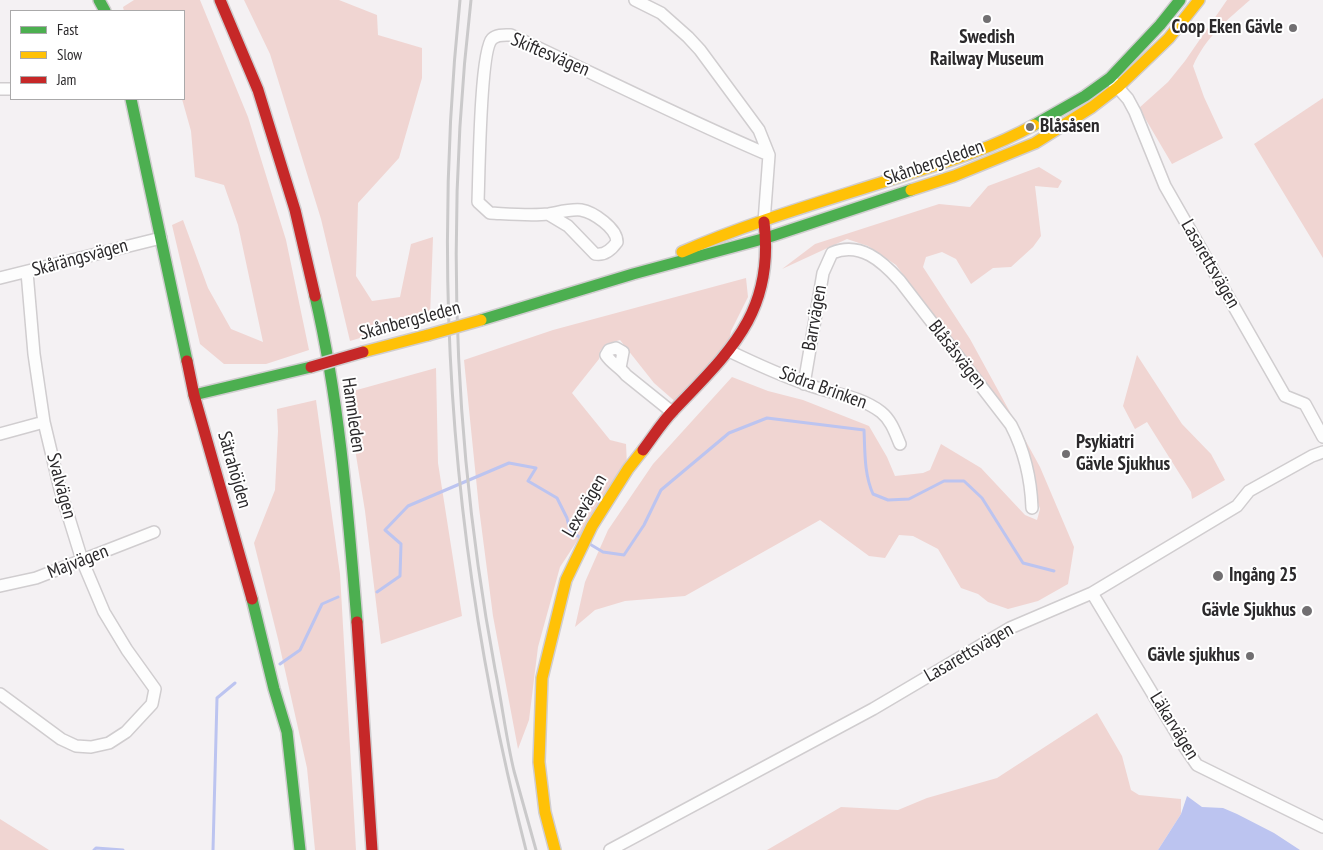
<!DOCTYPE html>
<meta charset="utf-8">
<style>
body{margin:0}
#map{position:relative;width:1323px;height:850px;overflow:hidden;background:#f4f1f3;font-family:"PT Sans Narrow",sans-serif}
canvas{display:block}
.legend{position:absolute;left:10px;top:10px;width:175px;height:90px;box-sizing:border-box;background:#fff;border:1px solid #aaa9aa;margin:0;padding:6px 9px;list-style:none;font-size:15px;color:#2b292b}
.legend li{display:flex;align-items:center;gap:10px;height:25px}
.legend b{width:25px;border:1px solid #aaa9aa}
</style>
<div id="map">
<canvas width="1323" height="850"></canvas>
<ul class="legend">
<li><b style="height:6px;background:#4caf50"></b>Fast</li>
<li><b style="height:6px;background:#ffc107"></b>Slow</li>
<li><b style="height:6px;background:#c62828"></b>Jam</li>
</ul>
</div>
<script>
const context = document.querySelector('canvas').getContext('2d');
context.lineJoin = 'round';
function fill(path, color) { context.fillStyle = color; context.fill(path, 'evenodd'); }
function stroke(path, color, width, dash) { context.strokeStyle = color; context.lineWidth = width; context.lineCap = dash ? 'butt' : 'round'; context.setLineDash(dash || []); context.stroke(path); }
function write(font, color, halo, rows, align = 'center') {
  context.font = font + ' "PT Sans Narrow",sans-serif'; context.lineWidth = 4; context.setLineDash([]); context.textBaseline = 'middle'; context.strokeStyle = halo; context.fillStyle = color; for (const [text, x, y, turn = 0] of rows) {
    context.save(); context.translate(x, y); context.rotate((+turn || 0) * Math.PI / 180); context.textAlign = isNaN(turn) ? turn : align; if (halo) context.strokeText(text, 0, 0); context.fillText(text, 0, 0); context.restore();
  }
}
const green = new Path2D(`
 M134,0H200L248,117L286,240L309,350L266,364H224L200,344L172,225L183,220L208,288L231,329L263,342L238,225L224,185L195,177L191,131L182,99H184V11H124L123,7Z
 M244,0H339L377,15L378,35L422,48V78L399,158L358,203L356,276L372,301L400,297L411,244L433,237L430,317L350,341L321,219L270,54Z
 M1227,0H1250C1228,19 1205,38 1193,66L1204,97L1223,138L1172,164L1139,108L1168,82L1185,61Z
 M1323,98V258L1254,144Z
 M1039,167L1062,181L1058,188L1035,186L1041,236L1033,247L1011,267L993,268L971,284L956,259L942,252L926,257L923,267L970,339L1040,467L1074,547L1068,584L1038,601L1008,609L988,602L978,594L961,588L938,549L913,536L899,535L885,558L869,556L820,520L685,596L625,601L595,610L575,627L585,582L608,530L653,464L732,377L768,391L803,400L869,426L887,457L895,476L923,473L930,470L941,444L981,468L1025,515L1037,520L1040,509L1015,430L896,265L868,246L847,239L782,269L815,244L939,204L970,207L988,186Z
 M746,278L748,297L731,331L727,351L678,404L654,383L620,340L606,344L600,351L599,359L572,393L610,440L626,444L627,465L560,567L538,647L529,720L518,749L493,616L479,508L464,360L553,330Z
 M1137,355L1182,424L1211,454L1225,480L1192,499L1191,492L1147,422L1135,429L1123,406Z
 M436,368L438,463L462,616L381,644L365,511L346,393Z
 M316,400L340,574L356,850H315L307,768L278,639L254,543L275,490L278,431L277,409Z
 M1097,713L1122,756L1131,790L1139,795L1181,799V814L1158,850H767L841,807L898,810L927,798L997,778Z
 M0,819L49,850H0Z`);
const water = new Path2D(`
 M1187,796L1202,807L1223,808L1237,814L1274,833L1300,850H1158L1181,814Z`);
const stream = new Path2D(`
 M588,543L603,552L624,555L644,525L661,490L729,433L767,418L864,430C865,451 864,474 873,494L888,500L909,499L944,481H964L982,498L1023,563L1054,571
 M377,592L400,576L401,544L385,530L408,506L509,463L536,468L528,481L557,498L567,518L570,531L581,538
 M280,664L300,650L322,604L338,597
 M94,850L96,848L123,850
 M213,850L217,698L235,683`);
const street = new Path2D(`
 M635,0L661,13L688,37L700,50L759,130L769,155L764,222
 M1113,82L1128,99L1135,112L1165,186L1285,396L1305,404L1323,437
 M0,89H11
 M548,214L568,226L595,254C605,256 612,249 617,242C617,228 593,212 581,210C570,209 560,212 549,214C530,216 509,214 490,213L478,202C479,178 480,51 492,39C497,34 505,35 511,35C597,75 682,118 769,155
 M0,278L161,238
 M729,351C754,363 780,375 806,384C831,394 859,395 881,412C891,420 895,432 900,444
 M620,368L623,352L616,348L609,350L606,355C612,364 620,367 626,375L672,412
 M804,384L823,273L832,253C860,241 882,261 900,281L1011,425C1024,450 1031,480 1032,508
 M0,434L44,422
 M0,586L36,578L154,532
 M1092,593L1184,746L1197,765L1323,827
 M0,694L61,739L76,746L91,747L109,743L126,732L152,704L155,689L127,650L104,612L82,560L60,489L44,422L34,354L27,272
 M610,850L873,709L1010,628L1092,593L1237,506L1249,491L1312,456L1323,452`);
const fast = new Path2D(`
 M99,0L105,11
 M131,99L187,361
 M1034,125L1085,96L1110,78L1160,25L1180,0
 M315,296C340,403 348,513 357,622
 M481,320L633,274L766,238L911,190
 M194,395L311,367
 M252,599L274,689L287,732L300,850`);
const slow = new Path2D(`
 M911,190L954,176L1035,143L1092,107L1118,87L1169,38L1199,0
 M682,252C753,221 828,200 902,176C947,162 993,148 1034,125
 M363,352L428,335
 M555,850L545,812L539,762L542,678L566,580L592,526L628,469L643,450`);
const jam = new Path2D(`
 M220,0L258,90L295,210L315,296
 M187,361L194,395L252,599
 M643,450C653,437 662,422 674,410C730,351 775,312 764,222
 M357,622L372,850`);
const rail = new Path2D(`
 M460,0C430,288 454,570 526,850
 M471,0C445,223 454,449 495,669C502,703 506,738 514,771C521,797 529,824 536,850`);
const slowBridge = new Path2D(`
 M428,335L481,320`);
const jamBridge = new Path2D(`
 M311,367L363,352`);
const markers = [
 [987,19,5,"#716f71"],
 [1293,28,5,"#716f71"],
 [1030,127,5,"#716f71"],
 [1066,454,5,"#716f71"],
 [1218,576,6,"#716f71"],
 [1307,611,6,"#716f71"],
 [1250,656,5,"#716f71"]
];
const poiNames = [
 ["Coop Eken Gävle",1283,28],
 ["Swedish",987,38,"center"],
 ["Railway Museum",987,60,"center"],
 ["Blåsåsen",1040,127,"left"],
 ["Psykiatri",1076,443,"left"],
 ["Gävle Sjukhus",1076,465,"left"],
 ["Ingång 25",1229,576,"left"],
 ["Gävle Sjukhus",1296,611],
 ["Gävle sjukhus",1240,656]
];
const streetNames = [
 ["Skiftesvägen",550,55,23],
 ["Skånbergsleden",934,163,-19],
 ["Skårängsvägen",80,258,-15],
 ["Lasarettsvägen",1210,264,60],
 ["Barrvägen",815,318,-80],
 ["Skånbergsleden",410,321,-15],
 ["Blåsåsvägen",957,355,52],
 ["Södra Brinken",823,388,20],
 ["Hamnleden",353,415,82],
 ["Sätrahöjden",234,470,74],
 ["Svalvägen",61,486,75],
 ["Lexevägen",585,506,-60],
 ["Majvägen",78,562,-21],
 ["Lasarettsvägen",969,653,-30],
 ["Läkarvägen",1174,726,58]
];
fill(green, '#f0d5d2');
fill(water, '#bcc4f0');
stroke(stream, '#bcc4f0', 3);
stroke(street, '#d0cdcf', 14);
stroke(fast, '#d0cdcf', 14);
stroke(slow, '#d0cdcf', 14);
stroke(jam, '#d0cdcf', 14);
stroke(street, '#fdfdfd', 11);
stroke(fast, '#4caf50', 11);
stroke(slow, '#ffc107', 11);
stroke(jam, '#c62828', 11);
stroke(rail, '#cac9ca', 3);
stroke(slowBridge, '#d0cdcf', 14, []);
stroke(jamBridge, '#d0cdcf', 14, []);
stroke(slowBridge, '#ffc107', 11);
stroke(jamBridge, '#c62828', 11);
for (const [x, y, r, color] of markers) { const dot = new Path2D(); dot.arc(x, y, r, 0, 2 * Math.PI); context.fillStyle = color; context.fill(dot); stroke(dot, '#fff', 2); }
write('bold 19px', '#2b292b', '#fff', poiNames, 'right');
write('19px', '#2b292b', '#fff', streetNames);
</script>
